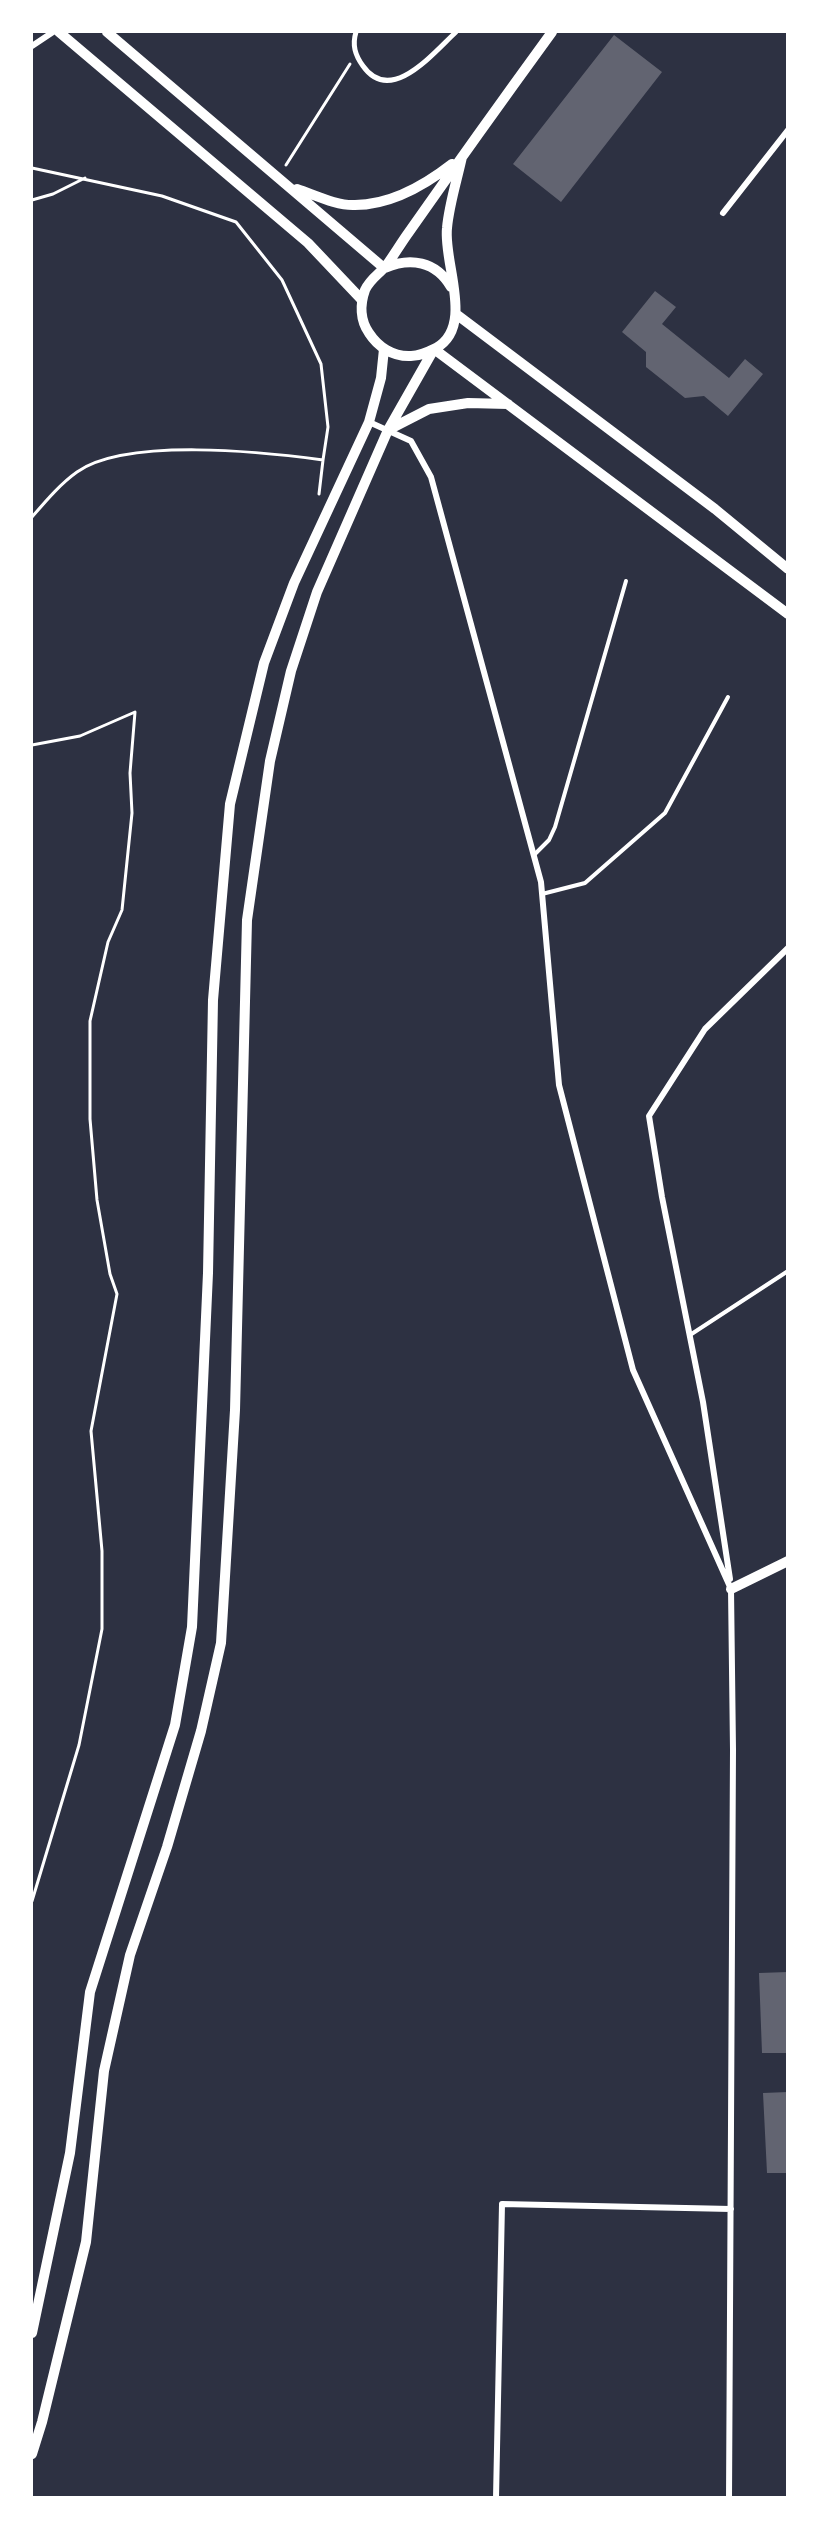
<!DOCTYPE html>
<style>
body{margin:0}
#map{position:relative;width:819px;height:2529px;overflow:hidden;background:#2d3142;font-family:Inter,sans-serif}
canvas{display:block}
.frame{position:absolute;inset:0;border:33px solid #fff;pointer-events:none}
</style>
<div id="map">
<canvas width="819" height="2529"></canvas>
<div class="frame"></div>
</div>
<script>
const context = document.querySelector('canvas').getContext('2d');
context.lineJoin = 'round';
function fill(path, color) { context.fillStyle = color; context.fill(path, 'evenodd'); }
function stroke(path, color, width, dash) { context.strokeStyle = color; context.lineWidth = width; context.lineCap = dash ? 'butt' : 'round'; context.setLineDash(dash || []); context.stroke(path); }
const building = new Path2D(`
 M614,35L662,72L561,202L513,164Z
 M655,291L676,307L662,324L729,378L745,359L763,374L728,416L704,396L685,398L646,367V352L622,332Z
 M788,1972V2053H762L759,1973Z
 M788,2092V2173H767L763,2093Z`);
const path = new Path2D(`
 M286,165L350,64
 M32,168L162,196L236,222L282,280L321,364L328,427L323,460C264,452 127,437 77,472C60,484 45,502 32,517
 M32,200L53,194L85,178
 M319,494L323,460
 M32,745L80,736L135,712L130,773L132,813L122,910L108,942L90,1021V1119L97,1200L110,1274L117,1294L91,1431L102,1551V1629L79,1745L32,1901`);
const service = new Path2D(`
 M534,855L549,840L555,827L626,581
 M542,894L585,883L665,813L728,697
 M690,1335L788,1271`);
const pedestrian = new Path2D(`
 M356,32C352,45 355,55 363,66C391,106 434,52 456,32`);
const minor = new Path2D(`
 M32,46L53,32
 M723,213L788,130
 M369,422L411,441L431,477L541,882L559,1085L633,1370L731,1589L733,1750L729,2498
 M730,1579L703,1402L662,1197L649,1116L705,1029L788,948
 M496,2498L502,2204L731,2209`);
const tertiary = new Path2D(`
 M731,1589L788,1561`);
const secondary = new Path2D(`
 M59,32L308,243L362,300
 M107,32L384,268
 M462,157C457,180 449,205 447,228C443,263 475,326 436,348C428,352 420,356 411,356C393,357 378,347 369,333C360,320 360,304 365,290C370,279 379,274 386,266C394,255 401,243 409,232C456,165 504,98 552,32
 M297,189C315,195 337,206 355,205C390,205 425,185 452,164
 M385,268C410,257 436,261 451,287
 M456,314L715,509L788,569
 M434,349L788,614
 M388,430L429,409L468,403L508,404
 M32,2333L70,2153L90,1992L175,1725L192,1627L208,1273L213,1000L230,804L264,663L294,583L369,422L381,378L384,349
 M32,2454L42,2422L86,2242L104,2071L130,1955L167,1847L201,1731L221,1643L235,1410L247,920L270,761L291,671L317,592L388,430L434,349`);
fill(building, '#626471');
stroke(path, '#fff', 3);
stroke(service, '#fff', 4);
stroke(pedestrian, '#fff', 5);
stroke(minor, '#fff', 6);
stroke(tertiary, '#fff', 10);
stroke(secondary, '#fff', 10);
</script>
